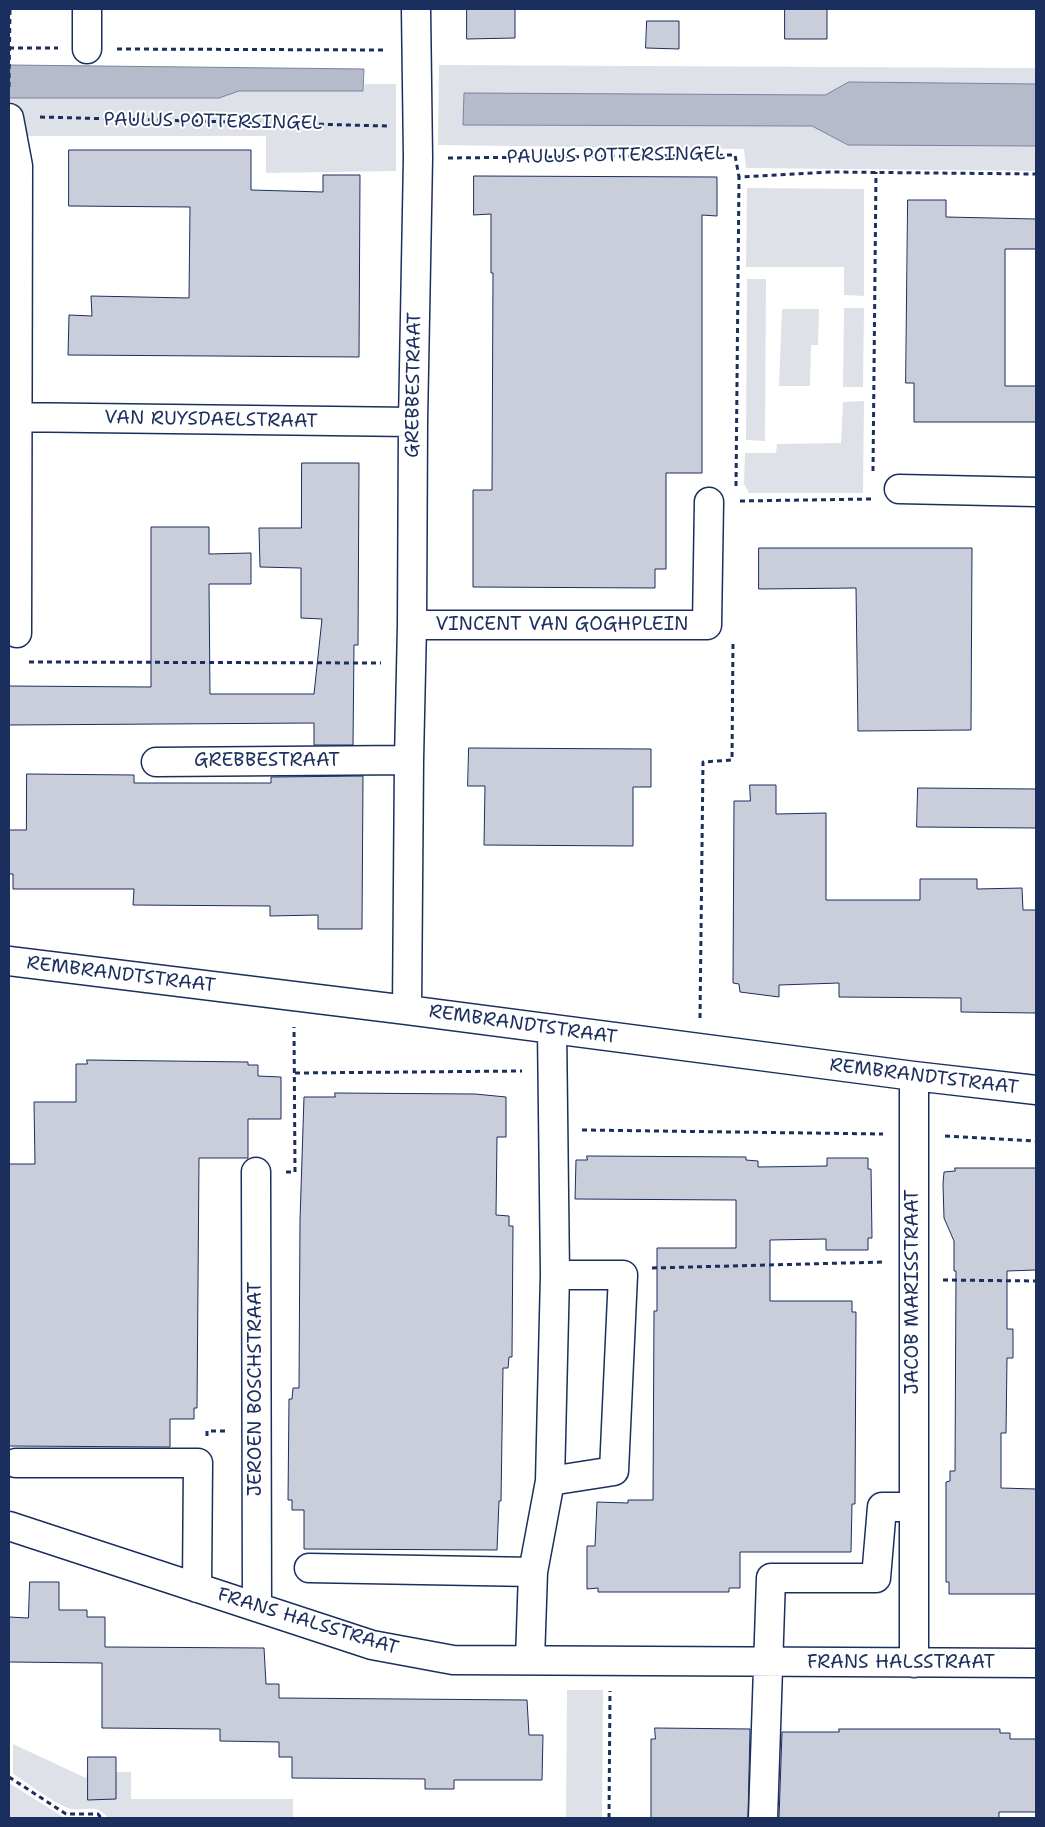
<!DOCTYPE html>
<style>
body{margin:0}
#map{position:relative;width:1045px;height:1827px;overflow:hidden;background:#fff;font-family:"Shantell Sans",sans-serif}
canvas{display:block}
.frame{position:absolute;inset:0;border:10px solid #1b2f5e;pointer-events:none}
</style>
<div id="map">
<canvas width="1045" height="1827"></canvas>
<div class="frame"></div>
</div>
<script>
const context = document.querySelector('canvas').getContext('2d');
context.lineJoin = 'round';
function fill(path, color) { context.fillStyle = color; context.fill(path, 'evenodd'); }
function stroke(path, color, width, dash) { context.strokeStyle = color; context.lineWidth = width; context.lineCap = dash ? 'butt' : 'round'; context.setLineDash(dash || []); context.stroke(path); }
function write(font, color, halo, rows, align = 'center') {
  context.font = font + ' "Shantell Sans",sans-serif'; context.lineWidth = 4; context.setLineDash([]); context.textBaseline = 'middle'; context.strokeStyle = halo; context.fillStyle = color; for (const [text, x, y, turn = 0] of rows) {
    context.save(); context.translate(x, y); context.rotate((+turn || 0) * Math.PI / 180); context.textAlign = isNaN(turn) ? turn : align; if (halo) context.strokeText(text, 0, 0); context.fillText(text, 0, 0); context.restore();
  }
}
const green = new Path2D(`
 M439,65L1036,68V84L849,82L825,95L464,94L463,125L812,126L848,145L1036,146V171L746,168L744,149L438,145Z
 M365,84H396V171L266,173V136H9V98H219L239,91H363Z
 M747,188L864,189V296L844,295V267H746Z
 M747,279H766L765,441L746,440Z
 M844,308H864L863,387H843Z
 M782,309H819L818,345H811L810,386H779Z
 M864,401L863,493H749L744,484L745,453H776L777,444L841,443L843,402Z
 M567,1690H603L602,1818H566Z
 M13,1744L86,1778L87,1772H131V1799H293V1818H108C96,1802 83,1813 68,1808C52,1802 28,1783 13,1774Z
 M9,1783L65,1818H9Z`);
const water = new Path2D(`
 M9,65L364,69L363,91H239L219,98H9Z
 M849,82L1036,84V146L848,145L812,126L463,125L464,93L825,95Z`);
const building = new Path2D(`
 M467,9H515V38L467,39Z
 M785,9H827V39H785Z
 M647,21H679V49L646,48Z
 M69,150H251V190L323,192V175H360L359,357L68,355L69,315L92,316L91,296L189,298L190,207L69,206Z
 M474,176L717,177V216L702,215V473H666V569H655V588L473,587V490H492L493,273H491V214L474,215Z
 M908,200H946V217L1036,219V249H1005V386H1036V422H914V383H906Z
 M302,463H359L358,645H354L353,745H314V723L9,725V686L151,687V527H209V554L251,553V584H209L210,694H314L322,619L301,618V568L260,567L259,528H301Z
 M759,548H972L971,730L858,731L856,588L759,589Z
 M469,748L651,749V787H633V846L484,845L485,786H468Z
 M27,774L134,775V783H271V777L363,776L362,929H318V915L270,916V906L133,905L134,889H13V874H9V830H26Z
 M750,785H776V814L826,813V900H920V879H977V889L1022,888L1023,910H1036V1013L961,1012V998L839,997V983L779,985V997L740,992L739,984L733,983L734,801H750Z
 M918,788L1036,789V828L917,827Z
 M87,1060L248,1062V1065H258V1076L281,1077V1119H248V1158H199L197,1408H194V1419H170V1447L9,1446V1164H35L34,1102H76V1064H87Z
 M335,1093L475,1094L506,1097V1137H497L496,1215L509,1216V1226H513L512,1357H509L508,1368H503L501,1501H499L497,1550L304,1549V1510H292V1500H288L289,1399H292L293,1388H299L300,1220L304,1097H335Z
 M587,1156L746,1157V1160L758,1161V1167L827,1166V1158H868V1169H871L872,1238H868V1250H826V1239L770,1240V1301H852V1312H856L855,1504H852L851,1552H740V1588H729V1592H598V1588L587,1589V1546H595L597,1502L628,1503V1500H653L654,1311H657V1248H736V1200L575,1199L576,1160H587Z
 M955,1168H1036V1270L1007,1271V1329H1013V1358H1007L1006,1433H1001V1488L1036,1489V1594H949V1582H946V1482L950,1481V1471H955L956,1271H954V1241L944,1218L943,1184L944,1172L955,1171Z
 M30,1582H59V1610H87V1617H105V1647L264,1648L266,1684H279V1698L527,1700L529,1735H543L542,1780H454V1789H425V1779L292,1778V1757H279V1742L220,1741V1729L102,1728V1663L9,1662V1617L28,1618Z
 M655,1728L750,1729L748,1818H651V1739H655Z
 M839,1729H1000V1733H1010V1739H1036V1812H999V1818H779L782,1732H839Z
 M88,1757H116V1799L88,1800Z`);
const path = new Path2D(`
 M9,48H58
 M117,49L386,50
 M9,87L10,9
 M40,117L387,126
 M448,158L735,155L739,177L831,172L1036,174
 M873,471L876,172
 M736,486L739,177
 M740,501L871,499
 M29,662L381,663
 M700,1018L703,762L732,760L733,641
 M295,1073L522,1071
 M582,1130L883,1134
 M945,1136L1036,1141
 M286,1172H295L294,1027
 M652,1268L884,1262
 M943,1280L1036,1281
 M207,1436V1431H227
 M9,1777L66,1814H98L101,1818
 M609,1818L610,1691`);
const minor = new Path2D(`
 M87,49V9
 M9,118L18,166L17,633
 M9,417L413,422
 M899,489L1036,492
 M412,625H707L709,502
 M156,762L409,760
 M9,961L407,1010L914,1076L1036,1090
 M407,1010L409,760L412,625L413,422L418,158L416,9
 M552,1029L555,1275
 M914,1076V1663
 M256,1172L257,1607
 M16,1463H198L197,1588
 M9,1526L372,1645L453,1660L1036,1663
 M309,1568L533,1572
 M530,1660L533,1572L550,1481L555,1275H623L614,1471L550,1481
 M763,1818L771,1578H876L882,1507H913`);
const streetNames = [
 ["PAULUS POTTERSINGEL",213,122,1],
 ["PAULUS POTTERSINGEL",616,156,-1],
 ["GREBBESTRAAT",414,385,-89],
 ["VAN RUYSDAELSTRAAT",211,420,1],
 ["VINCENT VAN GOGHPLEIN",562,625],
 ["GREBBESTRAAT",267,761],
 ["REMBRANDTSTRAAT",121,975,7],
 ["REMBRANDTSTRAAT",523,1025,8],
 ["REMBRANDTSTRAAT",924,1077,7],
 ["JACOB MARISSTRAAT",913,1292,-90],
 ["JEROEN BOSCHSTRAAT",256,1389,-90],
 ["FRANS HALSSTRAAT",308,1622,17],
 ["FRANS HALSSTRAAT",901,1663]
];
fill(green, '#dee1e7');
fill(water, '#b5bbca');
stroke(water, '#77839f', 1);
fill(building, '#caceda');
stroke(building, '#1b2f5e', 1);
stroke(minor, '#1b2f5e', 31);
stroke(path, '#1b2f5e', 3, [5, 4]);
stroke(minor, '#fff', 28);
write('19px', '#1b2f5e', '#fff', streetNames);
</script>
